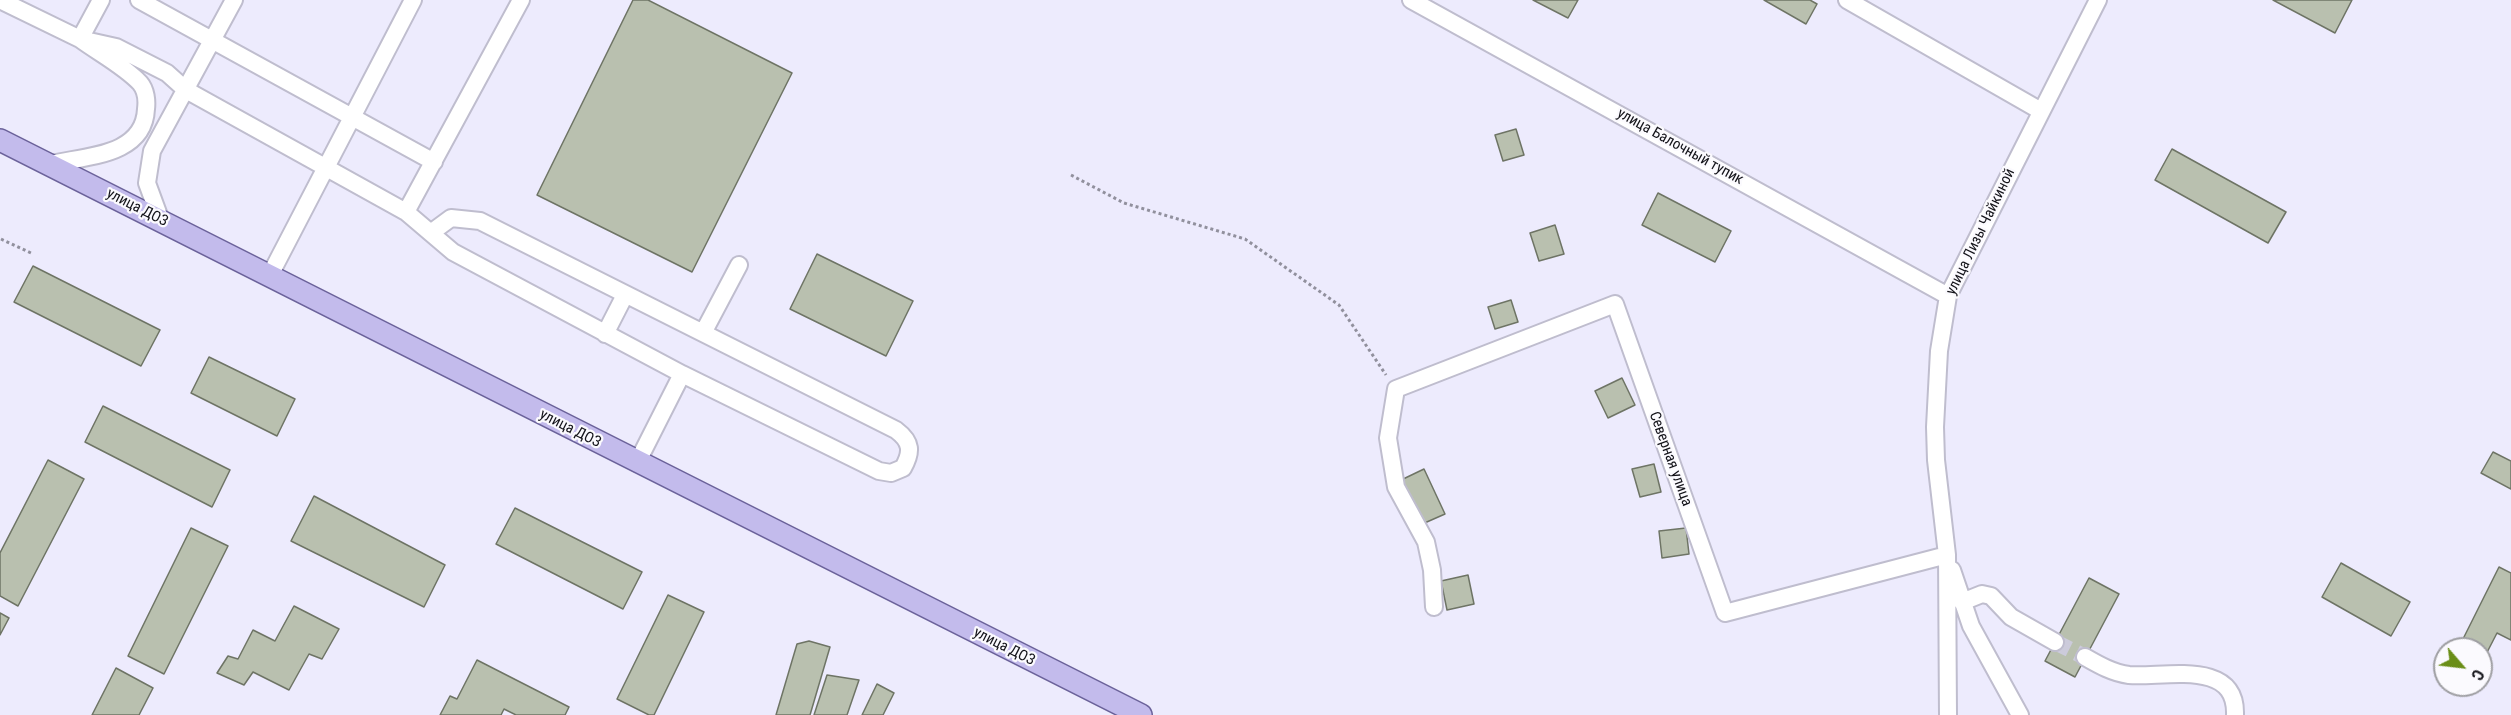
<!DOCTYPE html>
<meta charset="utf-8">
<style>
body{margin:0}
#map{position:relative;width:2511px;height:715px;overflow:hidden;background:#edebfd;font-family:"Roboto Condensed",sans-serif}
canvas{display:block}
.north{position:absolute;left:2433px;top:637px;width:60px;height:60px;box-sizing:border-box;background:#fbfafe;border:2px solid #9e9ea2;border-radius:50%;rotate:118deg;font-size:16px;font-weight:700;line-height:24px;text-align:center;color:#131319}
.north::after{content:'';display:block;margin:auto;width:21px;height:27px;background:#6a8e17;clip-path:polygon(50% 0,100% 100%,50% 72%,0 100%)}
</style>
<div id="map">
<canvas width="2511" height="715"></canvas>
<div class="north">С</div>
</div>
<script>
const context = document.querySelector('canvas').getContext('2d');
context.lineJoin = 'round';
function fill(path, color) { context.fillStyle = color; context.fill(path, 'evenodd'); }
function stroke(path, color, width, dash) { context.strokeStyle = color; context.lineWidth = width; context.lineCap = dash ? 'butt' : 'round'; context.setLineDash(dash || []); context.stroke(path); }
function write(font, color, halo, rows, align = 'center') {
  context.font = font + ' "Roboto Condensed",sans-serif'; context.lineWidth = 4.5; context.setLineDash([]); context.textBaseline = 'middle'; context.strokeStyle = halo; context.fillStyle = color; for (const [text, x, y, turn = 0] of rows) {
    context.save(); context.translate(x, y); context.rotate((+turn || 0) * Math.PI / 180); context.textAlign = isNaN(turn) ? turn : align; if (halo) context.strokeText(text, 0, 0); context.fillText(text, 0, 0); context.restore();
  }
}
const building = new Path2D(`
 M633,0H648L792,73L692,272L537,195Z
 M1533,0H1578L1568,18Z
 M1764,0H1810L1817,4L1806,24Z
 M2273,0H2352L2335,33Z
 M1516,129L1524,155L1503,161L1495,135Z
 M2172,149L2286,212L2268,243L2155,180Z
 M1658,193L1731,231L1715,262L1642,225Z
 M1555,225L1564,254L1539,261L1530,233Z
 M817,254L913,301L886,356L790,309Z
 M33,266L160,330L141,366L14,302Z
 M1511,300L1518,322L1495,329L1488,307Z
 M209,357L295,399L277,436L191,393Z
 M1622,378L1635,405L1608,418L1595,391Z
 M103,406L230,470L212,507L85,442Z
 M2493,452L2511,461V489L2481,473Z
 M48,460L84,479L18,606L0,596V553Z
 M1654,464L1661,492L1640,497L1632,469Z
 M1424,469L1445,514L1420,525L1399,481Z
 M314,496L445,565L424,607L291,541Z
 M515,508L642,572L623,609L496,544Z
 M191,528L228,546L164,674L128,656Z
 M1686,528L1689,554L1662,558L1659,531Z
 M2341,563L2410,602L2391,636L2322,597Z
 M2499,567L2511,573V640L2497,633L2481,664V649H2458Z
 M1468,575L1474,604L1447,610L1441,581Z
 M2089,578L2119,594L2075,677L2045,661Z
 M668,595L704,612L654,715H649L617,699Z
 M294,606L339,629L322,659L309,654L289,690L253,672L244,685L217,673L228,656L238,659L253,630L275,641Z
 M0,613L9,618L0,635Z
 M809,641L830,647L810,715H776L797,644Z
 M477,660L569,707L565,715H516L504,709L501,715H440L450,696L457,699Z
 M116,668L153,688L139,715H92Z
 M827,675L859,680L847,715H814Z
 M877,684L894,693L883,715H862Z
 M2450,685H2471L2466,694Z`);
const minorTunnel = new Path2D(`
 M2055,642L2085,657`);
const path = new Path2D(`
 M1071,175L1124,203L1245,239L1339,305L1386,375
 M1,239L33,254`);
const minor = new Path2D(`
 M0,0L80,39L116,47L167,73L186,90L406,212L453,252L682,374L879,471L891,473L903,468C912,452 912,442 896,430L480,221L451,218L432,232
 M139,0L434,162
 M1411,0L1948,296
 M1847,0L2041,111
 M51,164C86,156 144,156 146,109C147,101 146,90 140,83C124,66 99,53 80,39L101,0
 M406,212L521,0
 M161,221L147,183L152,151L234,0
 M269,277L413,0
 M703,333L739,265
 M605,334L625,295
 M637,463L682,374
 M1952,570L1971,626L2020,715
 M1962,602L1982,594L1991,596L2011,617L2055,642
 M1434,607L1432,570L1426,542L1396,487L1388,438L1396,389L1615,304L1725,613L1947,555
 M2085,657C2099,665 2113,673 2129,675C2163,678 2237,658 2235,715
 M1948,715L1947,555L1936,460L1935,427L1939,351L1948,296L2098,0`);
const major = new Path2D(`
 M0,140L1141,715`);
const streetNames = [
 ["улица Балочный тупик",1680,147,29],
 ["улица ДОЗ",137,208,27],
 ["улица Лизы Чайкиной",1981,232,-64],
 ["улица ДОЗ",570,429,27],
 ["Северная улица",1670,459,70],
 ["улица ДОЗ",1004,647,27]
];
fill(building, '#b9c0af');
stroke(building, '#6e7465', 1.5);
stroke(minorTunnel, '#cccbdb', 16, [16, 8]);
stroke(minor, '#bfbdce', 20);
stroke(major, '#6b629a', 24);
stroke(path, '#91909d', 3, [3, 3]);
stroke(minor, '#fff', 16);
stroke(major, '#c3bbec', 21);
write('15px', '#131319', '#fbfafe', streetNames);
</script>
